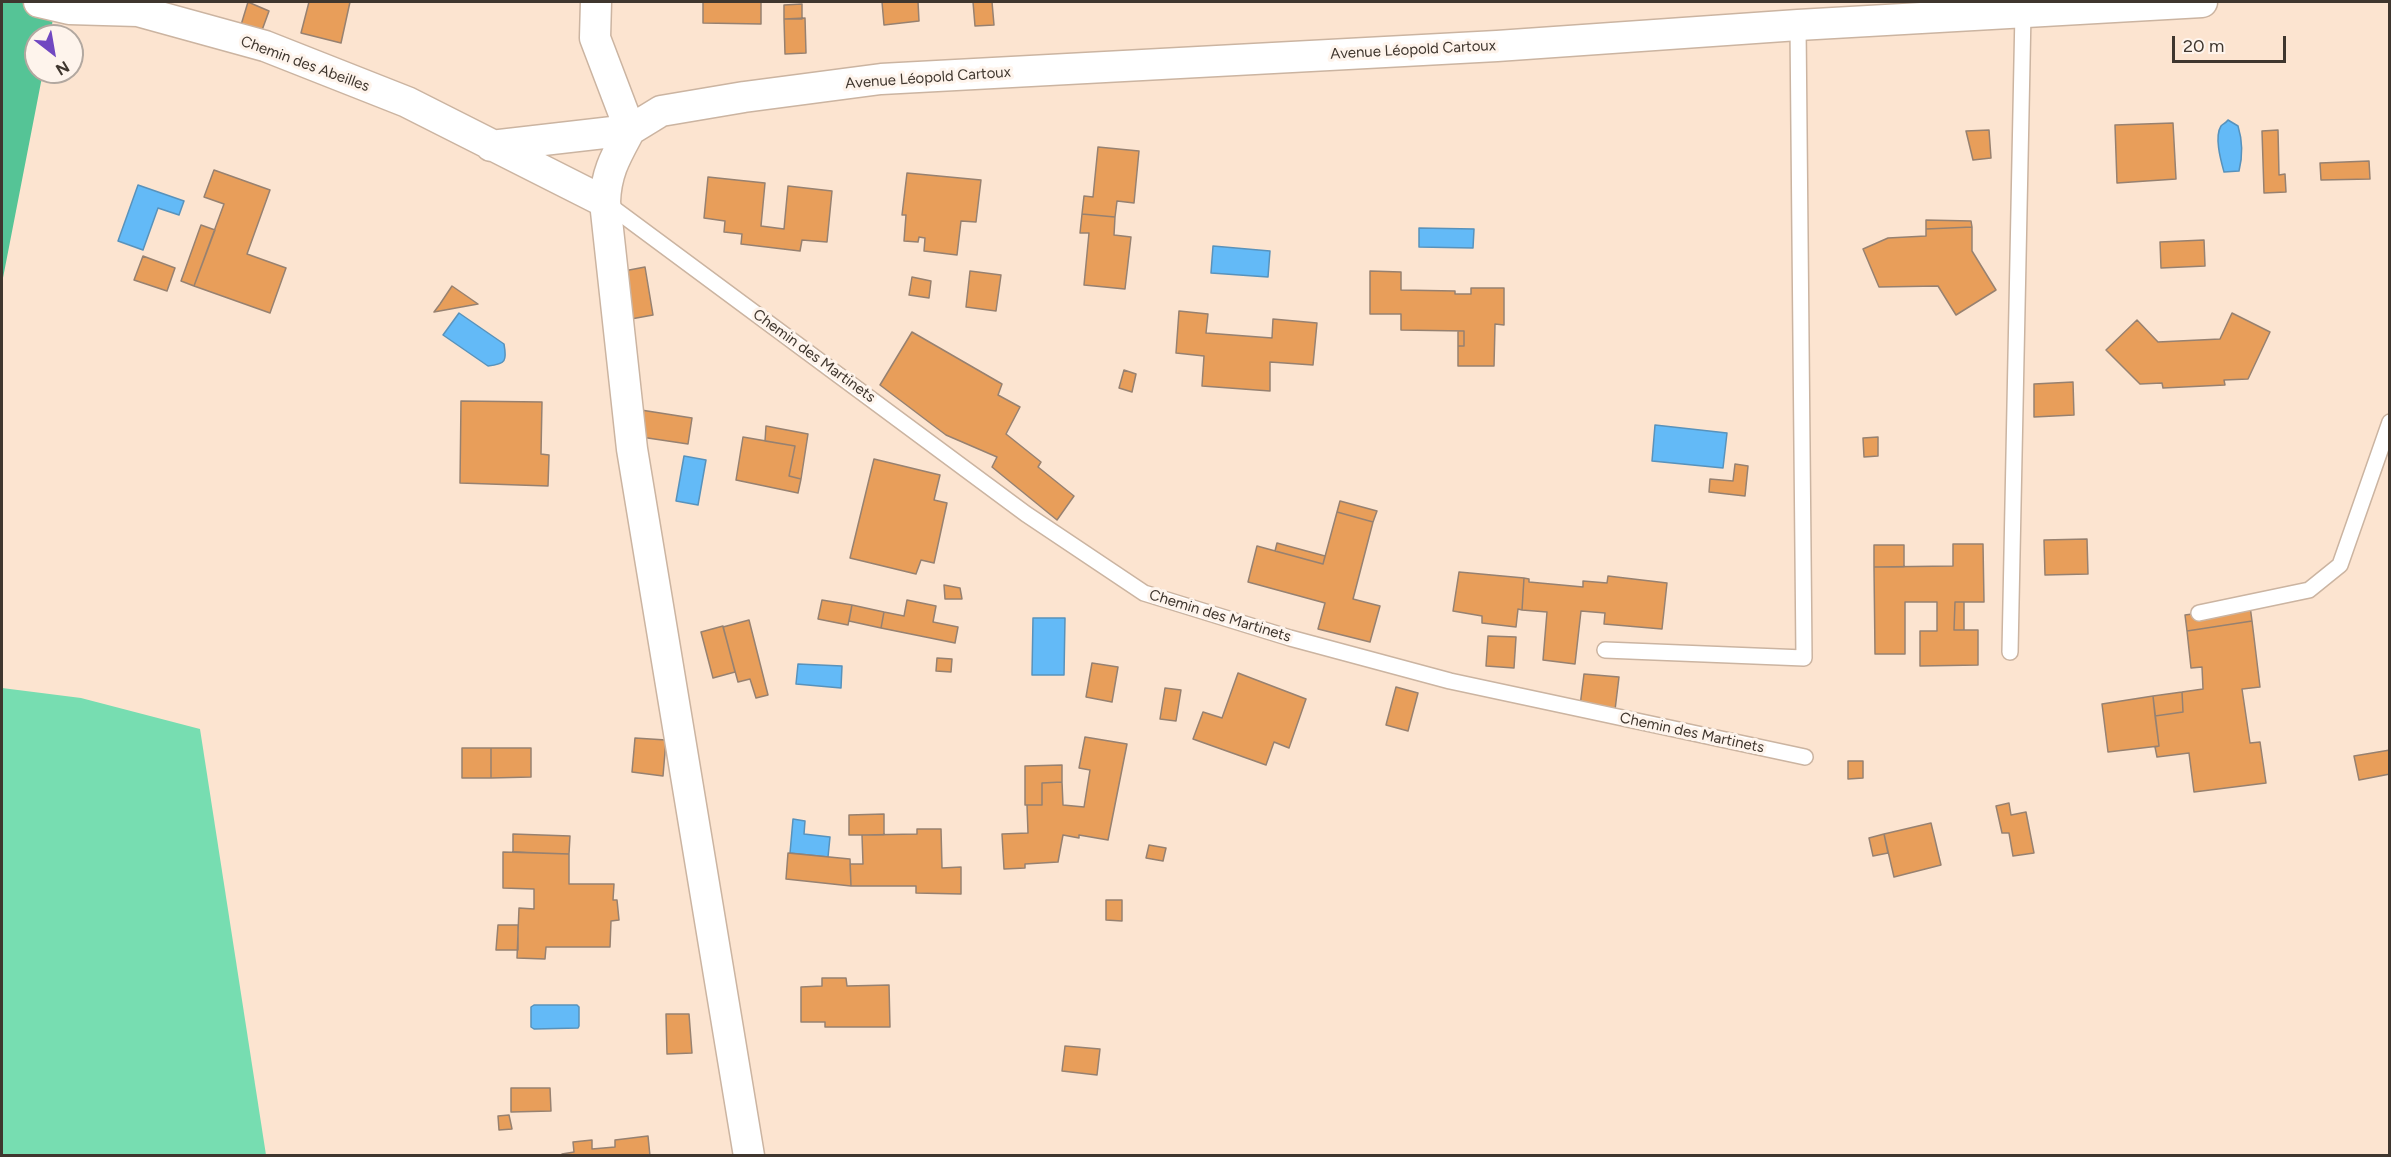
<!DOCTYPE html>
<meta charset="utf-8">
<style>
body{margin:0}
#map{position:relative;width:2391px;height:1157px;overflow:hidden;background:#fce4d0;font-family:Figtree,sans-serif}
canvas{display:block}
.frame{position:absolute;inset:0;border:3px solid #3f362e;pointer-events:none}
.north{position:absolute;left:24px;top:24px;width:60px;height:60px;box-sizing:border-box;background:#fef4ec;border:2px solid #b2a8a0;border-radius:50%;rotate:149deg;font-size:16px;font-weight:700;line-height:24px;text-align:center;color:#3f362e}
.north::after{content:'';display:block;margin:auto;width:21px;height:27px;background:#7148c1;clip-path:polygon(50% 0,100% 100%,50% 72%,0 100%)}
.scale{position:absolute;left:2172px;top:36px;width:114px;height:27px;box-sizing:border-box;border:3px solid #3f362e;border-top:0;padding-left:8px;font-size:18px;line-height:21px;white-space:nowrap;color:#3f362e;-webkit-text-stroke:4px #fef4ec;paint-order:stroke}
</style>
<div id="map">
<canvas width="2391" height="1157"></canvas>
<div class="frame"></div>
<div class="north">N</div>
<div class="scale">20 m</div>
</div>
<script>
const context = document.querySelector('canvas').getContext('2d');
context.lineJoin = 'round';
function fill(path, color) { context.fillStyle = color; context.fill(path, 'evenodd'); }
function stroke(path, color, width, dash) { context.strokeStyle = color; context.lineWidth = width; context.lineCap = dash ? 'butt' : 'round'; context.setLineDash(dash || []); context.stroke(path); }
function write(font, color, halo, rows, align = 'center') {
  context.font = font + ' Figtree,sans-serif'; context.lineWidth = 6; context.setLineDash([]); context.textBaseline = 'middle'; context.strokeStyle = halo; context.fillStyle = color; for (const [text, x, y, turn = 0] of rows) {
    context.save(); context.translate(x, y); context.rotate((+turn || 0) * Math.PI / 180); context.textAlign = isNaN(turn) ? turn : align; if (halo) context.strokeText(text, 0, 0); context.fillText(text, 0, 0); context.restore();
  }
}
const green = new Path2D(`
 M2,688L81,698L200,729L266,1155H2Z`);
const forest = new Path2D(`
 M2,2H56L50,36H36V72H43L2,283Z`);
const water = new Path2D(`
 M2228,120L2238,126C2243,142 2243,155 2239,171L2224,172C2221,161 2214,137 2221,126C2223,124 2226,123 2228,120Z
 M138,185L184,201L179,215L158,208L143,250L118,241Z
 M1419,228L1474,229L1473,248L1419,247Z
 M1213,246L1270,251L1268,277L1211,273Z
 M459,313L504,344C507,361 506,364 488,366L443,335Z
 M1655,425L1727,433L1723,468L1652,461Z
 M684,456L706,460L698,505L676,501Z
 M1033,618H1065L1064,675H1032Z
 M798,664L842,666L841,688L796,684Z
 M793,819L805,821L804,834L830,837L828,857L790,853Z
 M534,1005H577L579,1007V1026L578,1028L534,1029L531,1027V1007Z`);
const building = new Path2D(`
 M248,2L269,11L261,33L241,25Z
 M309,2H350L341,43L301,33Z
 M703,2H761V24L703,23Z
 M882,2H918L919,21L884,25Z
 M973,2H992L994,25L975,26Z
 M802,4V19H784V5Z
 M805,18L806,53L785,54L784,19Z
 M2173,123L2176,179L2117,183L2115,125Z
 M1989,130L1991,158L1973,160L1966,131Z
 M2278,130L2279,175L2285,174L2286,192L2264,193L2262,131Z
 M1098,147L1139,151L1134,203L1117,201L1115,217L1082,214L1084,196L1093,197Z
 M2369,161L2370,179L2321,180L2320,163Z
 M214,170L270,190L247,254L286,268L270,313L194,286L224,204L204,197Z
 M907,173L981,180L976,222L961,221L957,255L924,251L925,238L919,237L918,242L904,241L906,215H902Z
 M708,177L765,183L761,226L784,229L788,186L832,191L827,242L802,240L800,251L741,244L742,234L724,232L725,221L704,218Z
 M1082,214L1115,217L1114,235L1131,237L1125,289L1084,285L1089,233H1080Z
 M1926,220L1971,221L1972,227L1926,229Z
 M201,225L215,230L194,286L181,281Z
 M1972,227V251L1996,290L1956,315L1938,286L1879,287L1863,249L1888,238L1926,236V229Z
 M2204,240L2205,266L2161,268L2160,242Z
 M143,256L175,268L167,291L134,280Z
 M645,267L653,315L631,319L624,271Z
 M970,271L1001,275L996,311L966,307Z
 M1370,271L1401,272V290L1455,291V294H1471V288H1504V325L1495,324L1494,366H1458V346H1464V331L1401,330V314H1370Z
 M912,277L931,281L929,298L909,295Z
 M452,286L478,304L434,312L440,304Z
 M1179,311L1208,314L1206,333L1272,338L1273,319L1317,323L1313,365L1270,362V391L1202,386L1204,356L1176,353Z
 M2232,313L2270,332L2248,379L2224,380L2225,385L2163,388L2162,383L2140,384L2106,350L2137,320L2158,342L2220,339Z
 M1458,331H1464V346H1458Z
 M912,332L1002,384L998,395L1020,407L1006,434L1041,462L1038,467L1074,496L1057,520L992,467L997,457L946,435L880,385Z
 M1124,370L1136,374L1132,392L1119,388Z
 M2073,382L2074,415L2034,417V384Z
 M461,401L542,402L541,454L549,455L548,486L460,483Z
 M641,410L692,418L688,444L641,437Z
 M766,426L808,434L801,479L789,476L795,446L765,441Z
 M743,437L795,446L789,476L801,479L798,493L736,480Z
 M1878,437V456L1864,457L1863,438Z
 M874,459L940,475L934,500L947,503L934,563L921,560L916,574L850,558Z
 M1735,464L1748,466L1745,496L1709,492L1710,479L1733,481Z
 M1340,501L1377,511L1373,522L1337,512Z
 M1337,512L1373,522L1353,599L1380,606L1370,642L1318,629L1325,603L1248,582L1257,546L1323,564Z
 M2087,539L2088,574L2045,575L2044,540Z
 M1277,543L1325,556L1323,564L1275,551Z
 M1953,544H1983L1984,602H1955L1954,630H1978V665L1920,666V631H1937V602H1905V654H1875L1874,567L1953,566Z
 M1874,545H1904V567H1874Z
 M1459,572L1524,578L1522,610L1518,609L1516,627L1482,623V616L1453,611Z
 M1608,576L1667,583L1662,629L1604,624L1605,613L1581,611L1575,664L1543,660L1547,612L1522,610L1524,578L1529,579V582L1583,587V581L1607,583Z
 M944,585L960,588L962,599H945Z
 M822,600L852,605L848,625L818,619Z
 M907,600L936,606L933,622L958,627L955,643L881,628L884,612L904,616Z
 M1955,602H1964V630H1954Z
 M852,605L884,612L881,628L849,621Z
 M2250,606L2252,621L2187,631L2185,615Z
 M749,620L768,695L756,698L750,679L738,682L723,627Z
 M2252,621L2260,687L2242,689L2250,743L2260,742L2266,783L2194,792L2189,753L2157,757L2155,747L2159,746L2155,716L2183,712L2182,692L2203,689L2202,667L2191,668L2187,631Z
 M723,626L735,672L713,678L701,632Z
 M1488,636L1516,637L1514,668L1486,666Z
 M937,658L952,659L951,672L936,671Z
 M1092,663L1118,667L1112,702L1086,697Z
 M1238,673L1306,699L1289,748L1274,742L1266,765L1193,739L1203,712L1222,718Z
 M1584,674L1619,677L1615,710L1580,706Z
 M1396,687L1418,693L1408,731L1386,725Z
 M1165,688L1181,690L1176,721L1160,719Z
 M2182,692L2183,712L2155,716L2153,696Z
 M2153,696L2159,746L2108,752L2102,704Z
 M1085,737L1127,744L1108,840L1079,835V838L1063,835L1058,862L1025,864V868L1004,869L1002,834L1028,833L1027,805H1042V783L1062,782L1063,805L1084,807L1090,770L1079,768Z
 M635,738L666,740L663,776L632,772Z
 M462,748H491V778H462Z
 M491,748H531V777L491,778Z
 M2390,750V774L2359,780L2354,756Z
 M1848,761H1863V778L1848,779Z
 M1062,765V782L1042,783V805H1025V766Z
 M2009,803L2011,815L2026,812L2034,853L2013,856L2009,833H2002L1996,806Z
 M884,814V835H849V815Z
 M1931,823L1941,865L1894,877L1884,834Z
 M917,829H941L942,868L961,867V894L916,893V886H851L850,864H863L862,835L917,834Z
 M513,834L570,836L569,854L513,852Z
 M1884,834L1888,853L1873,856L1869,838Z
 M1149,845L1166,848L1163,861L1146,858Z
 M503,852L569,854V884H614L613,900H617L619,920L611,921L610,947H546L545,959L517,958L519,908L534,909V889L503,888Z
 M788,853L850,859L851,886L786,879Z
 M1106,900H1122V921L1106,920Z
 M498,925H518V950H496Z
 M822,978H846L847,986L889,985L890,1027H825V1022H801V987L822,986Z
 M666,1014H689L692,1053L667,1054Z
 M1065,1046L1100,1049L1097,1075L1062,1071Z
 M511,1088H550L551,1111L511,1112Z
 M509,1115L512,1129L499,1130L498,1116Z
 M648,1136L650,1156H562V1154L574,1152L573,1142L592,1140V1149L615,1147V1140Z`);
const lane = new Path2D(`
 M605,202L1026,514L1144,593L1290,638L1450,681L1805,757
 M2199,613L2309,590L2340,565L2390,422
 M1605,650L1804,658L1798,25
 M2010,652L2023,12`);
const street = new Path2D(`
 M39,2L69,9L138,11L265,46L407,102L605,202
 M596,2L595,38L630,130
 M630,130C616,156 606,172 605,202L632,449L749,1156
 M491,146L630,130L661,111L744,97L881,79L1497,46L1798,25L2202,2`);
const streetNames = [
 ["Avenue Léopold Cartoux",1413,50,-3],
 ["Chemin des Abeilles",305,64,20],
 ["Avenue Léopold Cartoux",928,78,-4],
 ["Chemin des Martinets",814,356,36],
 ["Chemin des Martinets",1220,616,17],
 ["Chemin des Martinets",1692,733,12]
];
fill(green, '#77ddb1');
fill(forest, '#55c496');
fill(water, '#63baf7');
stroke(water, '#5892bb', 1.5);
fill(building, '#e89e5a');
stroke(building, '#978170', 1.5);
stroke(lane, '#cbb4a1', 18);
stroke(street, '#cbb4a1', 33);
stroke(lane, '#fff', 15);
stroke(street, '#fff', 30);
write('15px', '#3f362e', '#fef4ec', streetNames);
</script>
